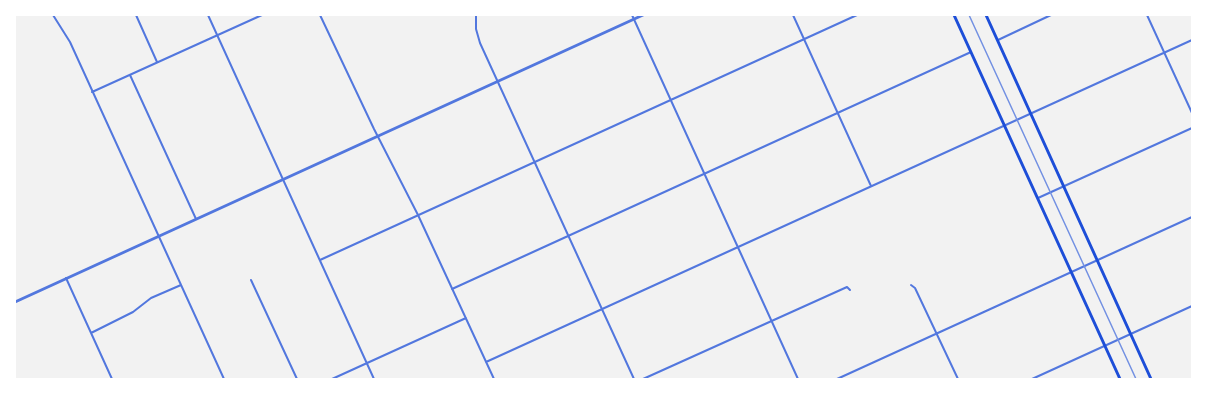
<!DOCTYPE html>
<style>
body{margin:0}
#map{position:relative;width:1207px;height:394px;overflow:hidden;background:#f2f2f2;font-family:Helvetica,sans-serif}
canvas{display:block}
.frame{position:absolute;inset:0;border:16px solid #fff;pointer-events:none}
</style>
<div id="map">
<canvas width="1207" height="394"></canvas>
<div class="frame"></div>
</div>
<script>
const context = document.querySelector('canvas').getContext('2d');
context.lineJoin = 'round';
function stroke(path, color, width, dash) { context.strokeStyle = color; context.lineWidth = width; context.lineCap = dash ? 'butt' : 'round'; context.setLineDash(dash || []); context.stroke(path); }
const minor = new Path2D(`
 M53,15L70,42L224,379
 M136,15L157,62
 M208,15L374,379
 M320,15L374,129L418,215L494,379
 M476,15V29L480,43L634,379
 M632,15L798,379
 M793,15L871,186
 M1147,15L1192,113
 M998,40L1051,15
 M130,75L196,219
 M92,92L262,15
 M1038,198L1192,128
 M320,260L857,15
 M66,278L112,379
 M251,280L297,379
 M911,285L915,288L958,379
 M452,289L971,52
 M91,333L133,312L151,298L181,285
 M486,362L1192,40
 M332,379L466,318
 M643,379L847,287L850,290
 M837,379L1192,217
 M1032,379L1192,306`);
const tertiary = new Path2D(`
 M15,302L643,15`);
const secondary = new Path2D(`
 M954,15L1120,379
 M986,15L1151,379`);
const rail = new Path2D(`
 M969,15L1136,379`);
stroke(minor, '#5277de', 2);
stroke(tertiary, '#5277de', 3);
stroke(secondary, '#1d4ed8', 3);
stroke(rail, '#7290e2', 1.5);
</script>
